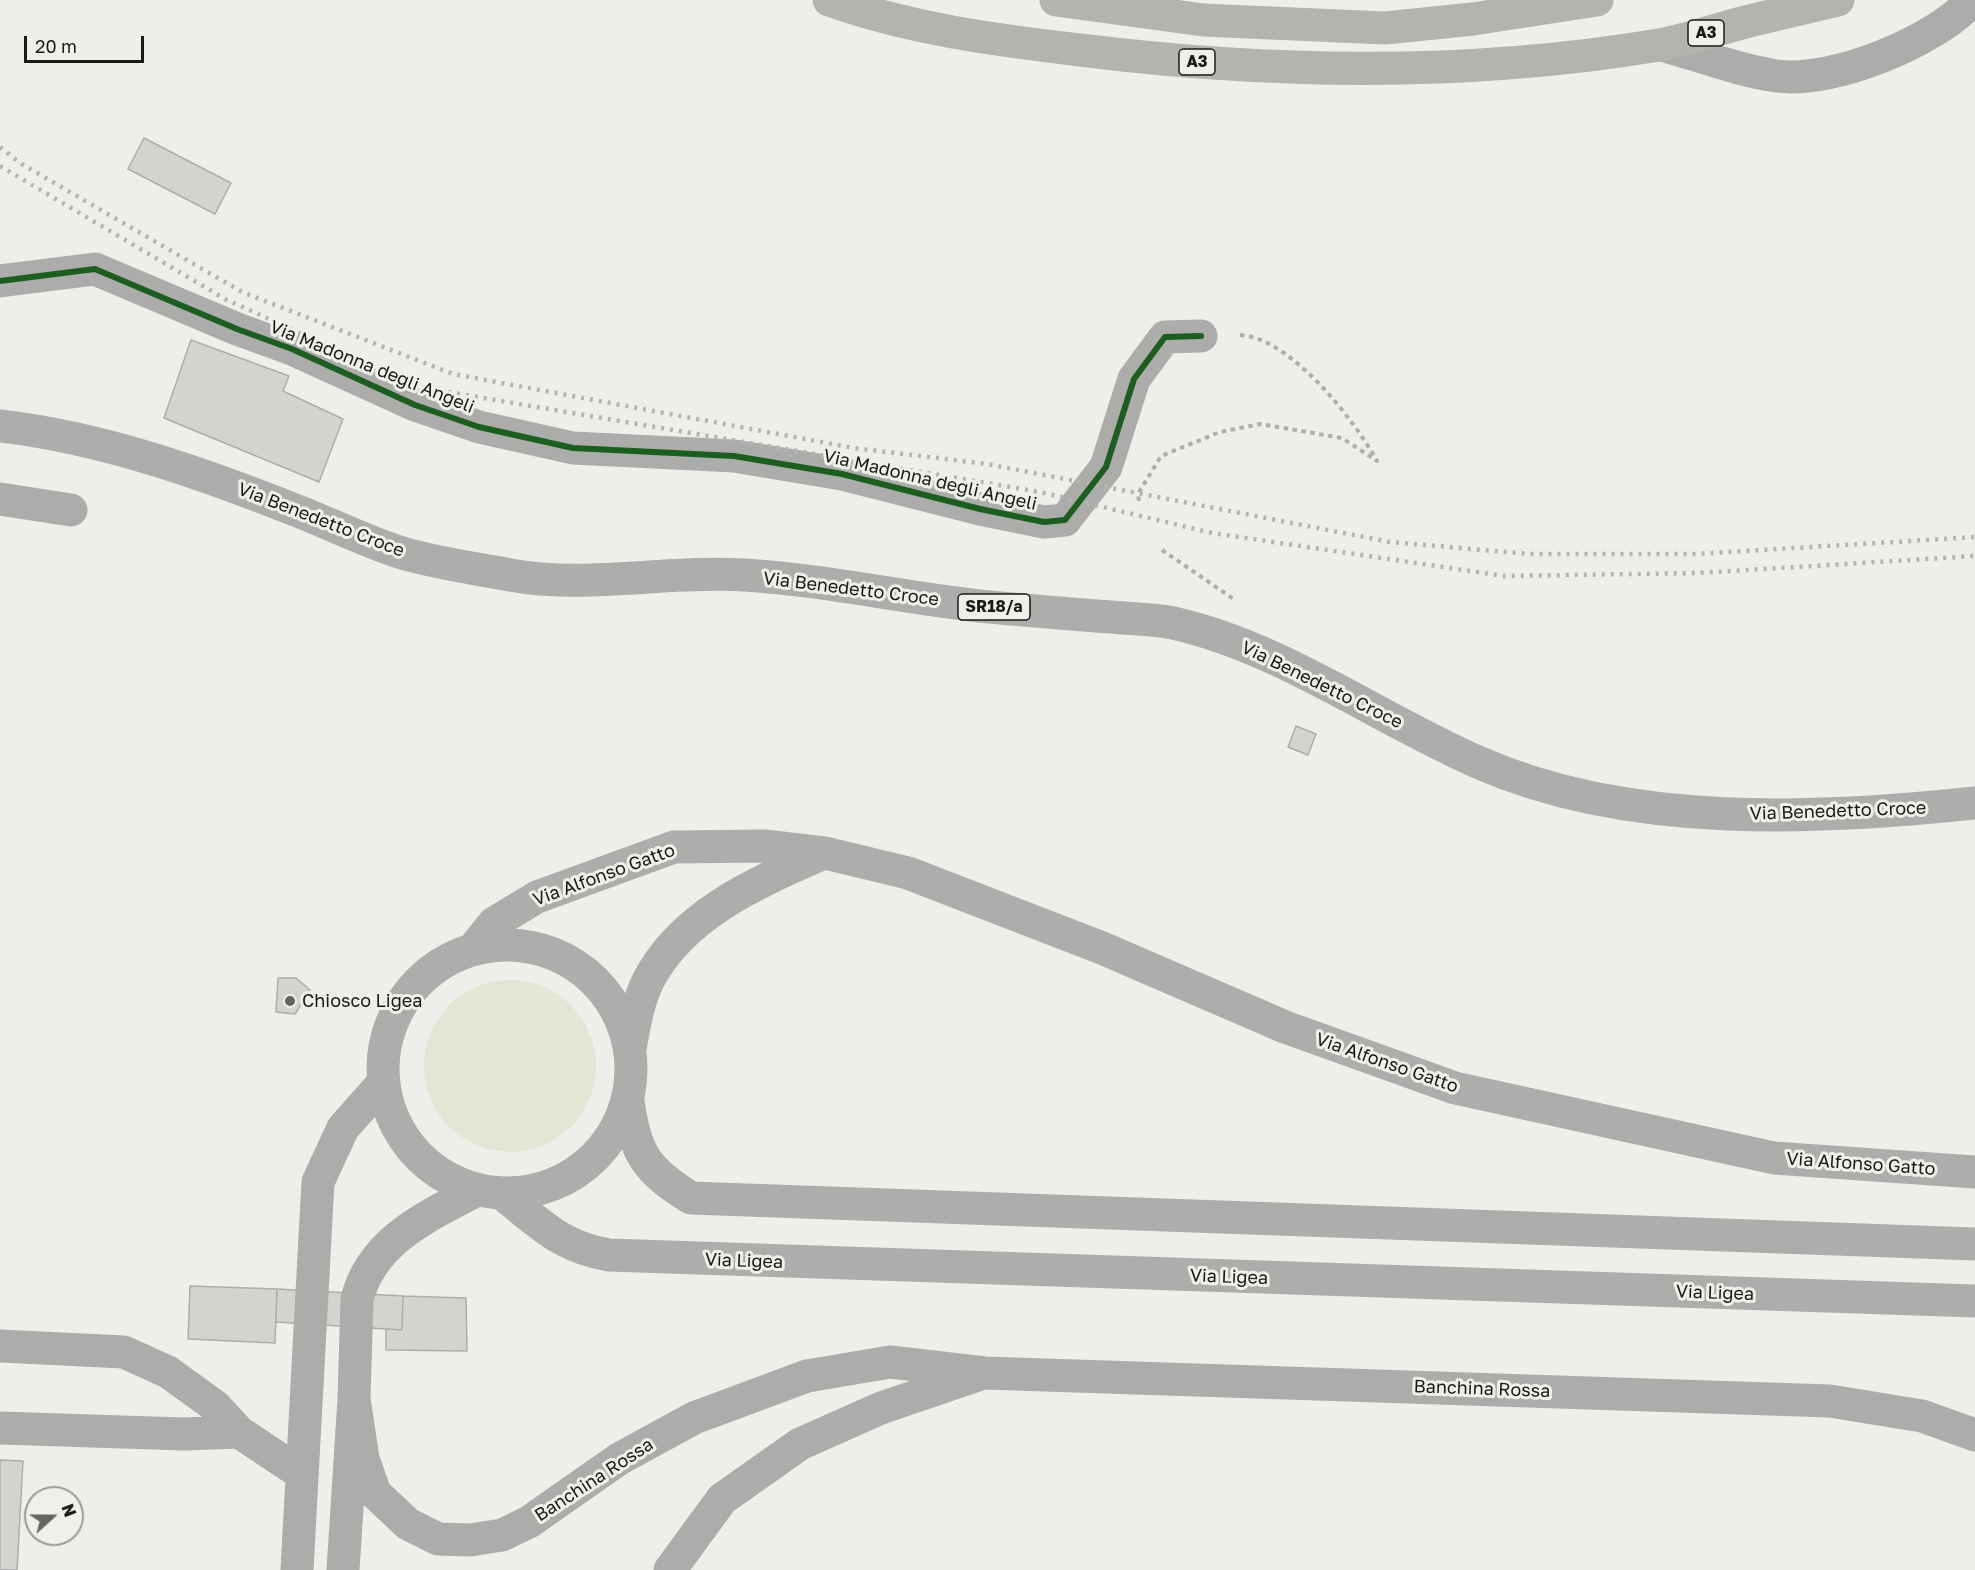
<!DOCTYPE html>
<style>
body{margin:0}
#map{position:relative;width:1975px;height:1570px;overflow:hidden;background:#edefea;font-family:"Golos Text",sans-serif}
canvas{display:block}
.north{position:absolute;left:24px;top:1486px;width:60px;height:60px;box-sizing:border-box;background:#eef0e9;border:2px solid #999a95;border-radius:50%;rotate:69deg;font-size:16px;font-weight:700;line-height:24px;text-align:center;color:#191a18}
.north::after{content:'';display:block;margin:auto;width:21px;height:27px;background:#636562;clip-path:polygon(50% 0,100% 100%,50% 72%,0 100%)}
.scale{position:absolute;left:24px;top:36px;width:120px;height:27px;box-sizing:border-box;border:3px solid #191a18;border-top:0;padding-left:8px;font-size:18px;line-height:21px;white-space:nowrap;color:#191a18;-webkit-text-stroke:4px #eef0e9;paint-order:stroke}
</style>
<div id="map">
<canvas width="1975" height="1570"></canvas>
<div class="north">N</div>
<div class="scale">20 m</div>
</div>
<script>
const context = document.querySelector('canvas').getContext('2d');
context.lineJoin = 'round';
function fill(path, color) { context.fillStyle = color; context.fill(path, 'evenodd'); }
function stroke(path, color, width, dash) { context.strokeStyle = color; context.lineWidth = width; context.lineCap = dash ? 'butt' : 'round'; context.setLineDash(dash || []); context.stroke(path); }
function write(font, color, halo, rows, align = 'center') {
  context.font = font + ' "Golos Text",sans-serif'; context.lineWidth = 6; context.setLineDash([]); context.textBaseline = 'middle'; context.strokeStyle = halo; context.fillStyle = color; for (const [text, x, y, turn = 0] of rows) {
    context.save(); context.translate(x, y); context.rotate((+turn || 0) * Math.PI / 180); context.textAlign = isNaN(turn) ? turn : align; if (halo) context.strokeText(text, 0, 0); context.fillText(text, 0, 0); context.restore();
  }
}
const green = new Path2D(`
 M424 1066a86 86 0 1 1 172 0a86 86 0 1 1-172 0Z`);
const building = new Path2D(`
 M144,138L231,183L215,214L128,169Z
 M191,340L289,376L283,391L343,419L319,482L164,418Z
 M1296,726L1316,734L1308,755L1288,747Z
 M278,978H296L310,990L295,1014L276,1012Z
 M190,1286L277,1289L275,1343L188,1339Z
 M277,1289L403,1296L402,1330L276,1322Z
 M403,1296L466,1298L467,1351L386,1350V1329L402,1330Z
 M0,1460L23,1461L17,1570H0Z`);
const path = new Path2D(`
 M1139,501L1138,494L1161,456L1220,432L1260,424L1342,438L1377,461C1354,419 1288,335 1238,335
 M1162,550L1235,600`);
const minor = new Path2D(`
 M1662,45C1698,55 1740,71 1777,76C1832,84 1937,41 1972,0
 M0,281L95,269L237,329L292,349L415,405L479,427L573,448L734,456L842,474L980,509L1044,522L1065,520L1106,467L1134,379L1165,337L1201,336
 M0,499L71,510
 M0,1346L124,1352L168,1372L215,1406L239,1432L302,1474
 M354,1399L363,1459L375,1493L408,1524L438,1539L470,1540L502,1535L529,1522L619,1459L694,1418L807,1376L890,1362L985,1373L1830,1401L1922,1416L1975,1435
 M0,1428L184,1434L239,1432
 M297,1570L318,1182L343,1128L383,1083
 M343,1570L354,1399L357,1299C372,1240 428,1216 477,1190
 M670,1570L722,1499L800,1444L881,1408L978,1375`);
const major = new Path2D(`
 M0,426C102,438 199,472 295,510C329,523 364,541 399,552C434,563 474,568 510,575C587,589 667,570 745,575C823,580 901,597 979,606C1023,610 1067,614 1111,617C1131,619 1153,619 1173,623C1281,647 1379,719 1480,763C1628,828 1817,820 1975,803
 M383 1069a124 124 0 1 1 248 0a124 124 0 1 1-248 0Z
 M473,949L494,923L537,897L674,847L764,846L825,853L908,873L1102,948L1285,1027L1455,1088L1774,1158L1975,1172
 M630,1049C634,1027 638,1001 648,981C682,914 758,882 824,853
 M628,1101C635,1154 646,1170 691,1198L1975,1244
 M502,1194C540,1223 560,1247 609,1255L1975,1301`);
const highway = new Path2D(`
 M829,0C911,29 995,40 1080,50C1273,74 1467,77 1659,45C1686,40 1712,31 1738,24C1772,15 1805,8 1838,0
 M1056,0L1203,20L1385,28L1473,19L1597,0`);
const rail = new Path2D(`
 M0,147L20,163L242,292L453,374L854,448L987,464L1390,542L1530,554H1696L1975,537
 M0,166L225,299L418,387L1040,492L1212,533L1504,576L1698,573L1975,556`);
const cycleway = new Path2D(`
 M0,281L95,269L237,329L292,349L415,405L479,427L573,448L734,456L842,474L980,509L1044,522L1065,520L1106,467L1134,379L1165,337L1201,336`);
const markers = [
 [290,1001,6,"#636562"]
];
const shields = [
 [1706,33,36],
 [1197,62,36],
 [994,607,72]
];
const shieldNames = [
 ["A3",1706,33],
 ["A3",1197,62],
 ["SR18/a",994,607]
];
const streetNames = [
 ["Via Madonna degli Angeli",372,367,22],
 ["Via Madonna degli Angeli",930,480,13],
 ["Via Benedetto Croce",321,520,21],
 ["Via Benedetto Croce",851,589,7],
 ["Via Benedetto Croce",1322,685,26],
 ["Via Benedetto Croce",1838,811,-2],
 ["Via Alfonso Gatto",604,875,-20],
 ["Via Alfonso Gatto",1387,1063,19],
 ["Via Alfonso Gatto",1861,1164,4],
 ["Via Ligea",744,1261,2],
 ["Via Ligea",1229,1277,2],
 ["Via Ligea",1715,1293,2],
 ["Banchina Rossa",1482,1389,2],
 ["Banchina Rossa",594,1480,-33]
];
const poiNames = [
 ["Chiosco Ligea",302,1001]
];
fill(green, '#e1e6d5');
fill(building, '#d3d4d0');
stroke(building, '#acaeaa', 1.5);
stroke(path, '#aeaead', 4, [4.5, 4.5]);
stroke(minor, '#acacaa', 33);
stroke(major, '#adaeab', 33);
stroke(highway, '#b2b4b0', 33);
stroke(rail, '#b4b4b2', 4.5, [3, 6]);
stroke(cycleway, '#1b5e20', 6);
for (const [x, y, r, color] of markers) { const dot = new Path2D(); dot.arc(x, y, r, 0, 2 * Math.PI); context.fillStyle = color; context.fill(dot); stroke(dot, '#eef0e9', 2); }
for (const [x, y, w] of shields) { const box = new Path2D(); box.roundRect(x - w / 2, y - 13, w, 26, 4.5); context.fillStyle = '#eef0e9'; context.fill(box); stroke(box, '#191a18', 1.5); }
write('bold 16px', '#191a18', null, shieldNames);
write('18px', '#191a18', '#eef0e9', streetNames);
write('18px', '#191a18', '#eef0e9', poiNames, 'left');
</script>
